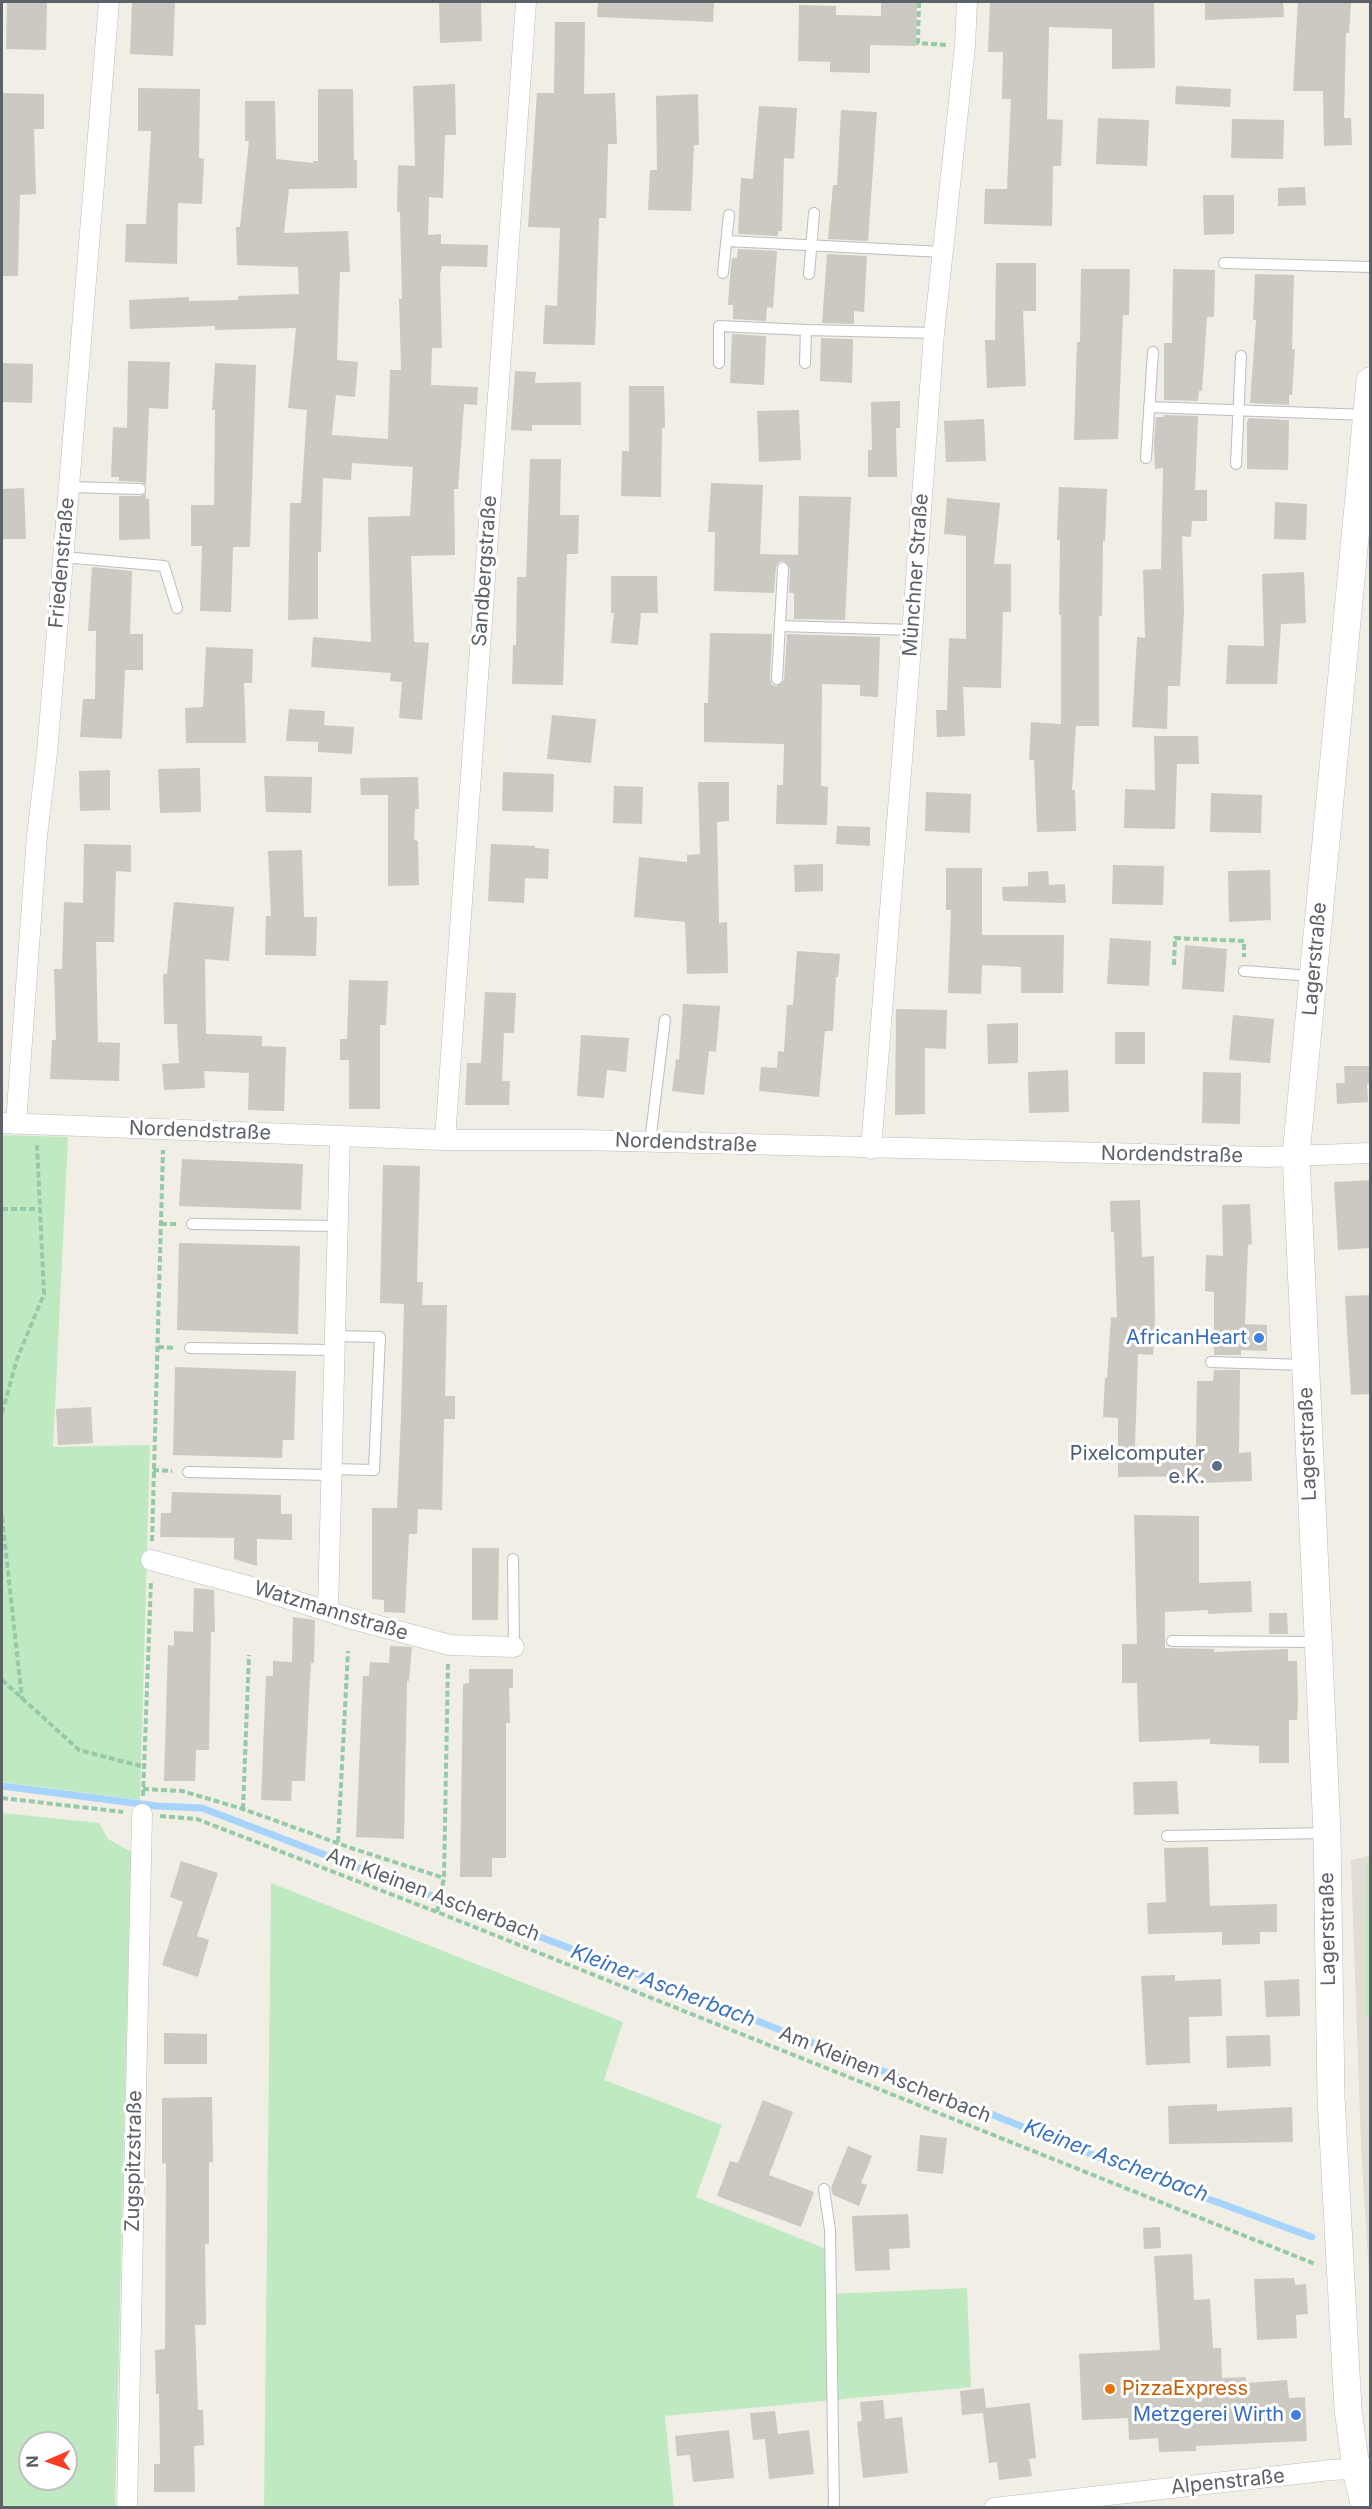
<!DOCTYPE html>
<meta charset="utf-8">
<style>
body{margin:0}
#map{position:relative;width:1372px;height:2509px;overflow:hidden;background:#f0eee5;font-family:Inter,sans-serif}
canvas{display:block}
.frame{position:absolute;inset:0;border:3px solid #5c6167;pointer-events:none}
.north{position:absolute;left:18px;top:2431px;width:60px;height:60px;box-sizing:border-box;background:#fff;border:2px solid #bec0c2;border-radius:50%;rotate:268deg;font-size:16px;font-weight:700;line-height:24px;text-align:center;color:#5c6167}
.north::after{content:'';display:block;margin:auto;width:21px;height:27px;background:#f93d22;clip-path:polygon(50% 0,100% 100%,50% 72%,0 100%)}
</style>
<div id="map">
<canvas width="1372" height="2509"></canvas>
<div class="frame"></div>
<div class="north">N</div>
</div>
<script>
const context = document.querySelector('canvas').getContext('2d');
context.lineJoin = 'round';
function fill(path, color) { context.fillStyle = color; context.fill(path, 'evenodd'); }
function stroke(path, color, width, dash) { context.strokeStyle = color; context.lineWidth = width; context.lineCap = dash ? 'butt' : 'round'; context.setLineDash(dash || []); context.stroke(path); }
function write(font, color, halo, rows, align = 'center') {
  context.font = font + ' Inter,sans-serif'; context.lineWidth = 6; context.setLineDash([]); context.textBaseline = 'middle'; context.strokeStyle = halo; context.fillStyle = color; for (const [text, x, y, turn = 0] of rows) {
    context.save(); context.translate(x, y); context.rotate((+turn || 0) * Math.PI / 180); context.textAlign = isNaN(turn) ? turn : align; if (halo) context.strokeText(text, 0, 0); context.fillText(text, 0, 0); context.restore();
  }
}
const education = new Path2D(`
 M1370,1856V2289L1361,2145L1351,1860Z`);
const green = new Path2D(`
 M2,1135L68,1137L53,1447L150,1445L140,1800L2,1782Z
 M2,1813L99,1823L108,1839L131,1852L115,2507H2ZM30,2443H66V2479H30Z
 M1367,1863H1370V2016H1365Z
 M271,1883L623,2022L604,2080L722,2125L696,2197L829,2250L831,2294L967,2288L971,2387L665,2416L674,2507L264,2508Z`);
const stream = new Path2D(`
 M2,1786L157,1806L202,1808L690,1994L1141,2174L1312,2237`);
const building = new Path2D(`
 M7,2H47L46,50L6,49Z
 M132,2H175L173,56L130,54Z
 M439,2H481L482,41L440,43Z
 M598,2H714L713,22L597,17Z
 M881,2H917L916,46L870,45V73L830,72V62L798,61L799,5L836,6V15L881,16Z
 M990,2H1154L1155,68L1112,69V29L1049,27L1047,119L1063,120L1061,166H1053L1052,226L984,224L985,189H1007L1011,99H1002L1003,52H988Z
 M1205,2H1283L1284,17L1205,20Z
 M1298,2H1351L1349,33H1346L1344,118H1351L1352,145L1324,146L1323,91H1293Z
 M555,22H585L584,94L615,93L617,144H608L606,218H599L595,345L543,344L545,305L557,306L560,228L528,227L537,93H554Z
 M455,84L456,135H445L443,198L429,197L428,235L441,234V244L488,245L487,267L442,266L440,275L442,348H432L431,385L478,387L477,405L464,404L458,489H454L455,555L411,556L414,642L429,643L422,720L399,718L402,682L390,681L391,673L311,667L313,637L371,642L368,517L410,516L413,467L352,463L351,480L323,478L321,552H318V619L288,620L290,503H301L307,410L288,408L296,328L215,330V326L130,329L129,300L189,297V301L238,300V296L299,294L298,267L237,265L236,227H240L249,141H245V101H275L276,159L313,163V161H318V89H353L354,160H357V188L289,189L284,233L348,231L350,272H340L337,360L358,362L355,397L336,395L332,435L388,439L390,370H401L399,299H402L400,212H397L398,165L415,166L413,86Z
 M1176,86L1231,89L1230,107L1175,104Z
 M138,88L200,89L199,158L204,159L202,204L178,203L177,264L125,262L126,224H146L151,131H138Z
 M2,93L44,94V129H34L36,194L20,195L18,276H2Z
 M698,94L699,145H694L691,211L648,210L650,170H657L656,96Z
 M759,106L797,108L794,159L784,158L782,231H778V236L738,234L741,178L753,179Z
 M841,110L877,112L868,241L828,239L833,185H837Z
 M1098,118L1149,120L1147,166L1096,164Z
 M1232,119L1284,120L1283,159L1231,158Z
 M1305,187L1306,205L1278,206V188Z
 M1203,195H1234V234L1204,235Z
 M738,249L777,251L773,308L767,307L766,321L733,319V305H728L730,276L732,258H737Z
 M827,254L867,256L864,312L854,311V324L822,323Z
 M996,263H1036V311H1023L1026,386L987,388L985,340H995Z
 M1081,269H1130L1129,315H1123L1118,439L1074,440L1077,342H1080Z
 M1173,269L1215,270L1214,317H1207L1202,391H1199L1198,401L1164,400V343H1172Z
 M1255,274L1294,275L1292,349H1295L1292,395H1289V405L1250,403L1256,320H1253Z
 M732,334L766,336L764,385L730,383Z
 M821,338L853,339L852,383L820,381Z
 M128,361L170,362L168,409L149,408L146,485L141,482L119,481V477H111L113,427L127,428Z
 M2,363L33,364L32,403L2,402Z
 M215,363L256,365L250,547H233L231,612L200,611L202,546H191V505H214L215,410H212Z
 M515,371L536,372L535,383L581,382V425H532V431L511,430Z
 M629,386H664L665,428H662L661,497L621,496L622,451H629Z
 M900,401V428H896L897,477H868V450H872L871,402Z
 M799,410L801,460L759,462L757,411Z
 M1164,415L1198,416L1195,490H1207V521H1192L1191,537L1182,536L1184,610L1180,686H1168L1167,729L1132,727L1137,637L1145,638L1143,570L1161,569L1163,468L1155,469L1154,443L1156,417H1164Z
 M1249,418L1289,420L1288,470L1247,469V422Z
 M984,419L986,461L946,462L944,421Z
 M530,459H561L560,515H579L578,554H567L563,685L512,684L513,645H516L517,577H526Z
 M711,483L763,485L760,554L798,555L799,496L851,497L845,620L794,619V593H789L790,568L784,561L779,562L776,567L774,593L714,591L715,532H708Z
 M1059,487L1107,489L1105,541H1103L1102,616H1099V726H1076L1072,790H1075L1076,831L1037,832L1034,760H1029L1031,722L1061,724V615H1059L1060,540H1057Z
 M24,488L26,539H2V489Z
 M146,493V499H149L150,539L119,540V496H140Z
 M947,498L1000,503L994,564H1011V612H1003L1001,688L963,687L965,736L937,737L936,710H947L949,638L966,639V536L944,534Z
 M1275,502L1307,504L1306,540L1274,539Z
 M92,567L132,571L130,634H143V670H125L122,739L80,737L83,699H95L96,631H88Z
 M1304,572L1306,623L1281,624L1277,684H1226L1228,645L1264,646L1262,574Z
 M611,576H657L658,613H641L638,645L611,643L614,613H611Z
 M710,633L772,634L770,679L772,685L777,686L784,680L787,634L880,637L878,697L860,696V685L822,684L821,786L828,787L827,825L776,824L777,785H783L784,744L704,742V703H708Z
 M206,647L253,649L252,683H244L246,743H186L185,708L203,707Z
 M289,709L325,711L324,725L354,727L352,754L318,752V742L286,741Z
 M552,715L596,719L591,763L547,759Z
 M1154,736H1198L1199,764H1177L1175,829L1124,828L1125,789L1155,790Z
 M200,768L201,812L160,813L158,769Z
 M110,770V810L80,811L79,771Z
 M503,772L554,774L553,812L502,811Z
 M264,776L312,777L311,813L266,812Z
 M418,777L419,809H415L414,840L418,841L419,885L388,886V795H361L360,778Z
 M698,782H729V821L717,822L719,923L727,922L728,973L687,974L685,922L634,917L639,857L687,862V855L700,854Z
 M614,786L643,787L642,824L613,823Z
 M926,792L971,794L970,833L925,831Z
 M1211,793L1262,795L1261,833L1210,832Z
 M837,826L870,827V846L836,844Z
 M84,844L131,845V872L116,871L114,942H96L98,1042L120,1043L119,1081L50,1079L52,1040H56L54,969H62L64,902L83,903Z
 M491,844L535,846V848L549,849L548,879L525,878L524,903L488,901Z
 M302,850L304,917H317L316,956L265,955L266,916H271L268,851Z
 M823,864V891L795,892L794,865Z
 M1113,865L1164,866L1163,905L1112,904Z
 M946,868H982V935H1064L1063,993H1021V967L982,965L981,994L948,993L951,910H946Z
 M1270,870L1271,920L1229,922L1228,871Z
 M1048,871L1049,885L1065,884L1066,903L1003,901L1002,887L1028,886V872Z
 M174,902L234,907L229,961L205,959L206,1034L262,1036V1046L286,1047L284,1111L248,1110L249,1073L204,1071L205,1088L164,1090L162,1064L179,1063L177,1024H164L163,974H167Z
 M1110,938L1151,941L1149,986L1107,984Z
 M1185,945L1227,949L1224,992L1182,989Z
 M797,951L840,954L838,977H836L833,1031H825L819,1097L759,1091L761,1067L777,1068L778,1051L784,1052L787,1005H793Z
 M349,980L388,981L386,1025H380V1109H349V1060H340V1039H347Z
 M485,992L516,993L514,1033H504L502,1081H510L509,1105H465L467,1063H481Z
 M683,1004L720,1006L716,1052L709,1051L704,1095L672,1091L676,1059L679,1060Z
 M896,1009L947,1010L946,1049L925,1048V1114L895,1115Z
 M1233,1015L1274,1019L1270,1063L1229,1060Z
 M1018,1023V1063L988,1064L987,1024Z
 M1115,1032H1145V1064H1115Z
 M581,1035L629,1038L626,1072L607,1070L604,1098L577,1096Z
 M1344,1066H1371V1084H1367L1368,1102L1337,1104L1336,1083H1345Z
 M1068,1070L1069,1112L1029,1113L1028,1072Z
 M1203,1072L1241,1073L1240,1124L1202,1123Z
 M182,1159L303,1164L301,1210L179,1206Z
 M383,1165L420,1166L417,1282H423L422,1305H447L445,1396H455V1419H444L442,1510L418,1509L417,1534H409L405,1613L384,1612V1600L372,1599V1508H397L401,1417L404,1304L380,1303Z
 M1371,1180V1248L1338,1250L1334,1182Z
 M1140,1200L1142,1257L1154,1256L1155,1319L1153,1355L1138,1354L1135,1447L1196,1446L1197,1381H1213L1214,1370H1240L1239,1453L1251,1452L1252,1481L1202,1483V1476L1118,1477V1418L1103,1417L1105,1378H1107L1111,1317L1117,1318L1114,1232H1111L1110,1201Z
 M1250,1204L1252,1244L1248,1245L1245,1324L1267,1325V1351L1241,1350V1355H1214V1292L1205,1291L1206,1255L1223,1256L1222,1205Z
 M179,1243L300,1246L298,1334L177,1330Z
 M1371,1295V1394L1351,1395L1345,1296Z
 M175,1367L296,1371L294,1440H283L282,1458L173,1455Z
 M91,1407L93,1443L58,1445L56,1409Z
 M172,1492L281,1495V1514H292V1540L257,1539V1566L234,1559V1538L160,1537L161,1513H171Z
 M1134,1515L1199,1516V1583L1251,1581L1252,1612L1208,1614V1610L1165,1612V1648L1214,1649V1652L1288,1649V1661H1297L1298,1700L1297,1720H1289V1763H1259V1746L1210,1744V1739L1139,1742L1137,1683H1122V1644H1137Z
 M472,1548H499L498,1620H472Z
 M194,1588L214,1590L215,1632H211L209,1750H196L195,1781H164L168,1645L174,1646V1631L193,1632Z
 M1269,1613H1287L1288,1634H1269Z
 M293,1617L315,1620L314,1663H311L310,1678L305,1781H292L291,1801L261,1800L266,1676H273V1661L292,1662Z
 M390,1646L412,1647L409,1681H407L404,1839L356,1837L363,1676H369L370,1662L389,1663Z
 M469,1669H513V1688H509L510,1723H506V1858H492V1877H460L463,1684L469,1683Z
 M1177,1781L1179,1814L1134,1815L1133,1782Z
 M1208,1847L1210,1906L1277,1904V1932H1260V1944L1222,1945V1932L1148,1934L1147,1903L1166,1902L1164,1848Z
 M181,1861L218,1873L197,1936L209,1940L198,1977L162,1965L183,1902L170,1897Z
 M1175,1975V1981L1221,1979L1222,2016L1189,2017L1190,2063L1146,2065L1141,1976Z
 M1299,1979L1300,2016L1266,2017L1264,1981Z
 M164,2033L207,2034V2064H164Z
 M1270,2035L1271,2066L1227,2068L1226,2036Z
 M212,2097L213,2162H209V2244H205L206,2325H195L198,2410H203L204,2445L194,2446L195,2492H154V2464H160L159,2394H156L155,2350L165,2349L166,2163L162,2164V2098Z
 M763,2100L793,2112L769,2175L814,2192L801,2227L717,2196L730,2161L738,2163Z
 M1217,2104V2111L1292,2107L1293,2142L1169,2144L1168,2106Z
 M920,2135L947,2138L943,2174L917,2171Z
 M848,2146L872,2156L861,2183L867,2185L859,2206L833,2195L831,2188Z
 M908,2214L910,2248L889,2249L890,2270L855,2271L852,2216Z
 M1160,2227L1161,2248L1144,2249L1143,2228Z
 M1192,2254L1194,2300L1210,2299L1213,2348H1221L1222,2378L1246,2377V2383L1287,2380L1289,2398L1305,2397L1307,2441L1196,2446V2451L1159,2452L1158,2438L1129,2440L1128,2418L1082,2420L1079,2354L1160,2350L1154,2256Z
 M1294,2278L1295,2285L1306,2284L1308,2314L1296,2315L1297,2338L1257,2340L1254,2279Z
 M984,2388L986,2408L1030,2403L1036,2458L1029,2459L1032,2476L999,2480L997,2462L989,2463L983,2413L962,2415L960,2391Z
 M883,2400L885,2419L902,2417L908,2473L863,2478L857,2422L862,2421L860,2402Z
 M775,2411L778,2434L809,2430L814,2474L769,2479L765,2439L753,2440L750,2413Z
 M729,2430L734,2478L693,2482L690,2455L677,2456L675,2436Z`);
const path = new Path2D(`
 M919,2L918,43L947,45
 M1174,965L1175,938L1244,941V957
 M2,1209H40
 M161,1224H176
 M158,1347L176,1348
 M2,1413L17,1359L44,1294L37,1145
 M153,1470L172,1471
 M2,1517L22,1699
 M152,1541L163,1150
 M2,1680L79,1750L145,1767
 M143,1789L182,1791L243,1809L354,1849L444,1878
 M143,1796L151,1581
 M2,1798L123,1812
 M243,1809L249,1655
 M160,1816L197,1819L437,1912L1315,2264
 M338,1842L348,1651
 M437,1912L444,1878L448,1663`);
const lane = new Path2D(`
 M727,241L942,252
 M1224,263L1370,267
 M723,273L729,215
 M809,274L814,213
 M719,363V326L806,330
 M805,363L806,330L934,333
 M1149,407L1367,415
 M1146,458L1153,352
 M1236,464L1241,356
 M69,487L140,489
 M63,557L164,566L177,608
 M780,626L913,630
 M777,679L783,568
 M1244,971L1312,976
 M650,1142L665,1020
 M192,1224L337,1226
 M190,1348L334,1350
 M1211,1362L1304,1365
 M330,1469L374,1470L380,1337L334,1336
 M188,1472L330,1475
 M513,1559L514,1647
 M1172,1641L1316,1642
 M1167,1836L1326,1833
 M824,2189L830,2230L834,2508`);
const street = new Path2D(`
 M2,1123L445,1140H582L1267,1157L1370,1153
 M16,1124L37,836L47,753L109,2
 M445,1140L526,2
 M871,1149L912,634L934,333L965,46L967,2
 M151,1560L251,1587L349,1618L450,1645L514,1647
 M328,1610L340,1136
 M127,2508L142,1814
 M994,2508L1331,2470L1370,2468`);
const secondary = new Path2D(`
 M1365,2508L1356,2468L1348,2409L1331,2097L1327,1833L1296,1155L1370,381`);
const markers = [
 [1259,1338,6,"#3f7fe0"],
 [1217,1466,6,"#5c6f8a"],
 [1110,2389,6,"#e8710a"],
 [1296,2415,6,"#3f7fe0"]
];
const streetNames = [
 ["Friedenstraße",62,563,-85],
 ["Sandbergstraße",485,571,-86],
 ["Münchner Straße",916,575,-86],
 ["Lagerstraße",1315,959,-85],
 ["Nordendstraße",200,1131,2],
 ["Nordendstraße",686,1143,2],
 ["Nordendstraße",1172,1155,1],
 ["Lagerstraße",1308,1444,-92],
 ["Watzmannstraße",331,1611,17],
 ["Am Kleinen Ascherbach",433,1895,21],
 ["Lagerstraße",1328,1929,-91],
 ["Am Kleinen Ascherbach",885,2075,22],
 ["Zugspitzstraße",134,2161,-89],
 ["Alpenstraße",1228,2482,-6]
];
const shopNames = [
 ["AfricanHeart",1247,1338],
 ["Metzgerei Wirth",1284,2415]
];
const serviceNames = [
 ["Pixelcomputer",1205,1454],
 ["e.K.",1205,1477]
];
const foodNames = [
 ["PizzaExpress",1122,2389]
];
const waterNames = [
 ["Kleiner Ascherbach",663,1986,21],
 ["Kleiner Ascherbach",1116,2161,21]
];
fill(education, '#e0ded4');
fill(green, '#bfeac1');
stroke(stream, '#a6d4ff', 7);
fill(building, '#ccc8c2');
stroke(lane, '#b9bdc2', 12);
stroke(street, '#b9bdc2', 21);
stroke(secondary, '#babec4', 28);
stroke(path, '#96c9a8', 4, [6, 3]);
stroke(lane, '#fff', 10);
stroke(street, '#fff', 20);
stroke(secondary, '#fff', 27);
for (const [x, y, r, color] of markers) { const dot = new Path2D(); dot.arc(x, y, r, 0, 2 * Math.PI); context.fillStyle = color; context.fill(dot); stroke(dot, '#fff', 2); }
write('20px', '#5c6167', '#fff', streetNames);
write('20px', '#366cbe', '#fff', shopNames, 'right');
write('20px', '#4e5e75', '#fff', serviceNames, 'right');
write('20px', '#c56008', '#fff', foodNames, 'left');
write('italic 21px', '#3972bc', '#fff', waterNames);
</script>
